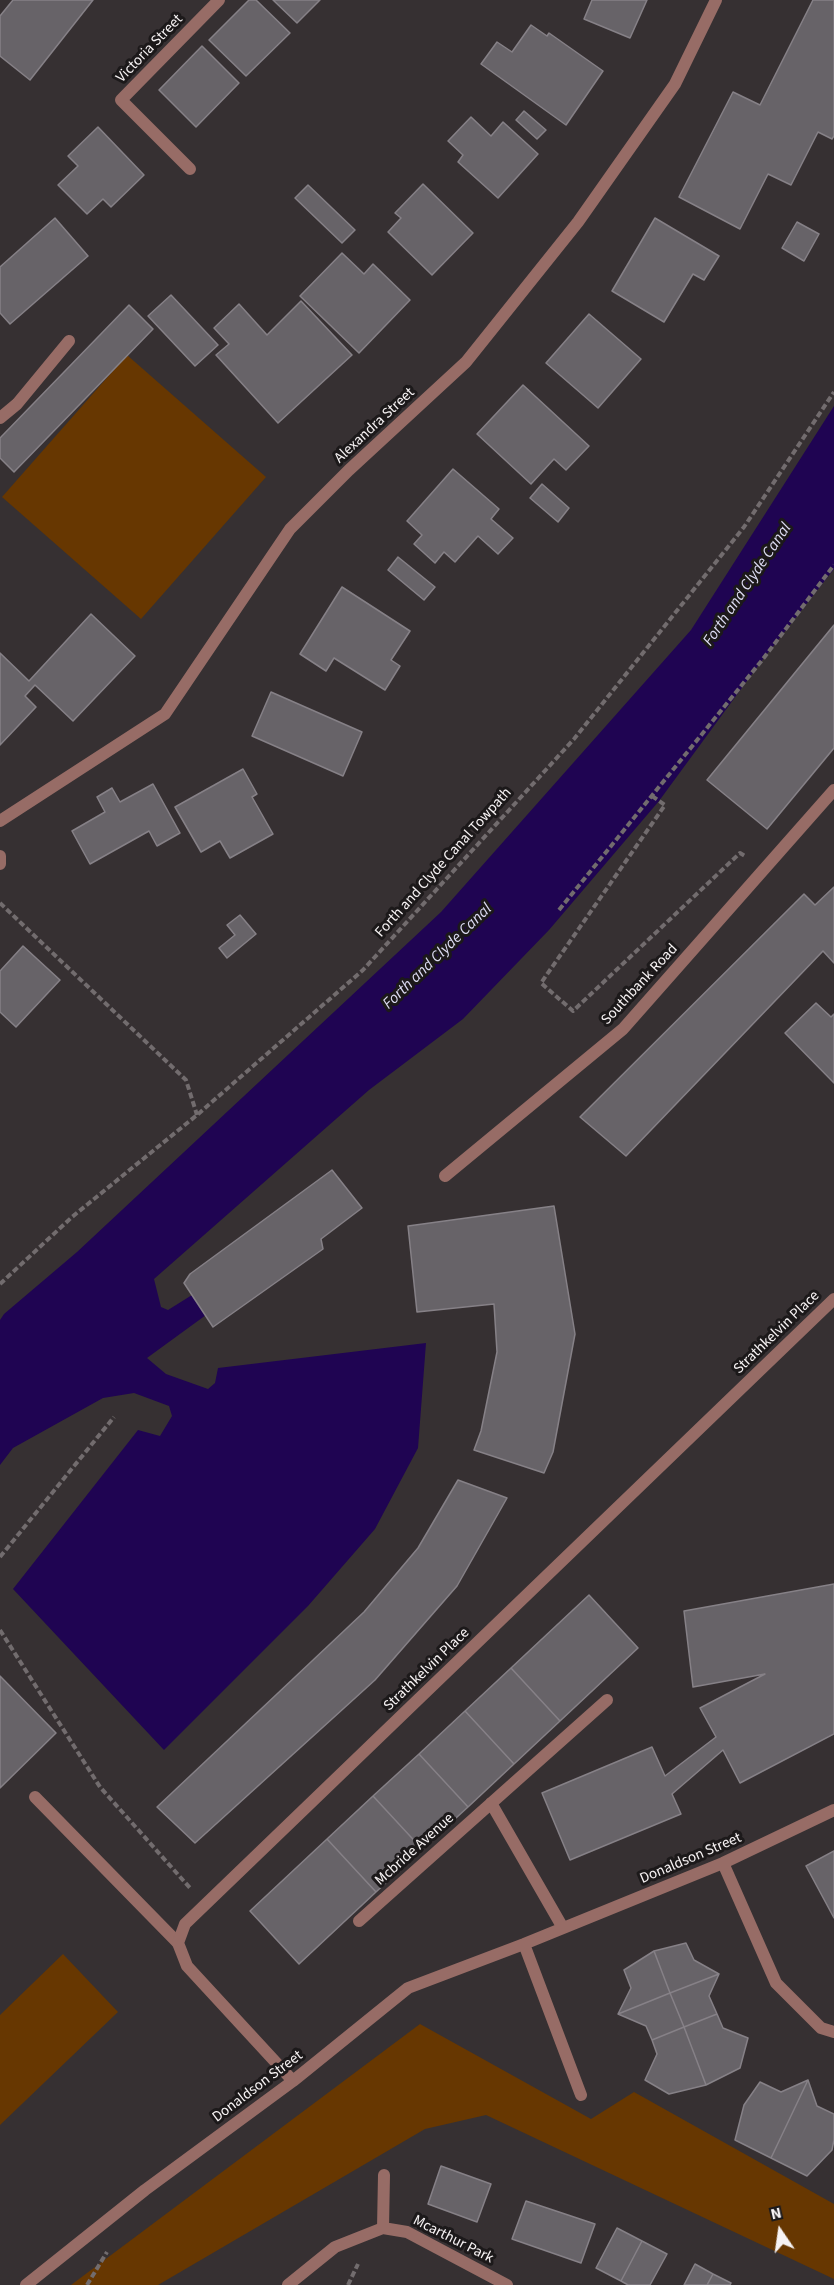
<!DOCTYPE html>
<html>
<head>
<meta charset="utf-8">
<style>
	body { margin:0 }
	#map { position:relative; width:834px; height:2285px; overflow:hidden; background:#363032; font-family:"Source Sans 3",sans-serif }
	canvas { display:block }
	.north { position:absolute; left:750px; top:2201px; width:60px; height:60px; -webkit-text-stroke:4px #1c191a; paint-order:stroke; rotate:347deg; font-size:16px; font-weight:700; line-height:24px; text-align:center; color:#f7f3f4 }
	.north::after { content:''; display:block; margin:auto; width:21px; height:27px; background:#f7f3f4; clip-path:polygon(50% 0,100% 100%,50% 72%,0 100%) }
</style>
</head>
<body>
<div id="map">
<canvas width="834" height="2285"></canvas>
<div class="north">N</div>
</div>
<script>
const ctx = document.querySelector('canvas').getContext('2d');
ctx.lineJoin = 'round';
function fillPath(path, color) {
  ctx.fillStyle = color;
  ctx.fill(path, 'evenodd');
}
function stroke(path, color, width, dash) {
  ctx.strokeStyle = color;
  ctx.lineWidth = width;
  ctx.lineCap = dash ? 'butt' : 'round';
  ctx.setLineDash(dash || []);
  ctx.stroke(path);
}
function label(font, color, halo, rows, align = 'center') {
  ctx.font = font + ' "Source Sans 3",sans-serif';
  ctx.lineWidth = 6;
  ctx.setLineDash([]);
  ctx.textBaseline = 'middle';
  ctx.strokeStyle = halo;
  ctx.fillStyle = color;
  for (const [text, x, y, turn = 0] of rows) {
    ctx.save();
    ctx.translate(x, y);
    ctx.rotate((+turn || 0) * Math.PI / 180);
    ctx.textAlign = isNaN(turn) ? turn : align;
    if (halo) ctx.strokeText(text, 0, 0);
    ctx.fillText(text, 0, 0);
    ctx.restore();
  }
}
const green = new Path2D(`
	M127 355 266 477 141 619 2 497Z
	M63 1954 118 2012 0 2125V2015Z
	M420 2024 591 2119 634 2092 834 2204V2279L486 2115 425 2129 158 2285H71Z`);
const water = new Path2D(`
	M834 406V569L763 659 659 801 549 930 463 1019 369 1090 154 1279 161 1307 168 1310 192 1295 206 1315 147 1358 166 1374 208 1389 215 1383 218 1368 426 1343 418 1448 375 1529 308 1606 164 1750 13 1589 138 1430 160 1436 172 1416 169 1406 134 1393 103 1398 13 1448 0 1465V1320L4 1314 77 1252 441 912 691 630Z`);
const building = new Path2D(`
	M13 0H93L30 80 0 56V16Z
	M249 0H256L290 33 246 76 209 40Z
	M273 0H320L297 23Z
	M592 0H647L630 38 584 19Z
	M813 0H834V136L832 139 818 132 791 185 768 174 740 229 679 197 733 92 760 105Z
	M531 25 547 36 549 33 603 71 566 125 481 64 497 42 512 52Z
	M202 46 239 83 196 127 159 90Z
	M524 111 546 130 537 139 516 120Z
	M471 117 491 136 503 122 538 154 498 198 458 162 463 155 448 141Z
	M98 127 144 175 111 207 103 199 87 214 58 185 78 166 68 156Z
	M423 184 473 233 432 275 388 232 401 218 395 213Z
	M308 185 355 230 342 243 295 198Z
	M55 218 88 256 10 324 0 313V267Z
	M655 218 719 256 704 280 693 274 664 322 612 291Z
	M797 222 819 234 804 261 782 248Z
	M342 253 364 274 373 264 410 300 359 353 300 296Z
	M171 295 218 345 195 366 148 316Z
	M301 301 352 355 278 423 216 355 229 344 214 328 239 304 267 335Z
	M129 305 153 329 14 472 0 458V438Z
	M589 314 641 359 598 408 546 363Z
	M523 385 589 446 566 470 554 459 531 484 477 434Z
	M453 469 499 509 491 519 513 538 498 554 478 536 455 562 444 552 435 563 414 544 422 535 407 521Z
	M542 484 569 508 558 522 530 498Z
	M398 557 435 587 424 600 388 570Z
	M342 587 410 631 391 660 400 666 385 690 334 658 326 671 300 654Z
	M91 614 135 656 73 721 35 685 25 696 36 707 0 745V653L29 681Z
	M834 625V748L767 829 707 780Z
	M271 692 362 732 343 776 252 736Z
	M243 769 257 794 252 797 273 834 230 858 220 841 201 852 175 807Z
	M153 784 180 833 157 846 149 831 90 864 72 831 105 812 97 797 112 788 120 802Z
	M834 887V963L823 951 626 1156 580 1117 804 894 815 905Z
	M240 915 256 934 227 958 219 948 235 935 227 925Z
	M23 946 60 980 16 1027 0 1012V971Z
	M816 1003 831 1017 834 1014V1083L785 1033Z
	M332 1170 362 1208 321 1239 323 1249 213 1327 184 1283 190 1274Z
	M554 1206 575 1334 553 1452 544 1473 474 1450 481 1431 497 1352 494 1304 417 1312 408 1226Z
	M458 1480 507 1498 457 1586 375 1680 195 1843 157 1807 364 1612 418 1548Z
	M834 1584V1734L740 1783 723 1750 672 1794 681 1814 570 1860 542 1793 652 1747 665 1776 716 1737 700 1708 765 1674 693 1687 684 1611Z
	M589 1595 638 1648 560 1721 511 1668Z
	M511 1668 560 1721 514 1764 465 1711Z
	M0 1676 56 1733 0 1788Z
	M465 1711 514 1764 468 1807 419 1754Z
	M419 1754 468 1807 422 1849 373 1796Z
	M373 1796 422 1849 376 1892 327 1839Z
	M327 1839 376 1892 299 1964 250 1911Z
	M834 1851V1918L806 1866Z
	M686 1943 694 1960 719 1974 670 1993 654 1951Z
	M654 1951 670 1993 618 2014 631 1988 624 1970Z
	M719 1974 709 1996 717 2014 684 2027 670 1993Z
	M670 1993 684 2027 652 2040 646 2026 618 2014Z
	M717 2014 723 2028 748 2038 740 2068 706 2085 684 2027Z
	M684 2027 706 2085 669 2094 645 2080 657 2054 652 2040Z
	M808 2080 817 2106 834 2114V2140L832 2150 807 2176 771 2158Z
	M808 2080 771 2158 735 2140 744 2105 760 2082 781 2092Z
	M441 2166 491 2184 477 2222 428 2204Z
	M526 2201 595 2224 581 2263 512 2239Z
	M617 2228 642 2241 621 2281 596 2268Z
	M642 2241 667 2254 650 2285H628L621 2281Z
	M695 2264 713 2274 707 2285H684Z
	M713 2274 731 2283 730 2285H707Z`);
const path = new Path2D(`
	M652 796 665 805 541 983 573 1011 740 853 745 856
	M0 903 186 1080 197 1115
	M559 910 763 659 834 565
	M0 1284 72 1217 197 1115 363 970 574 739 744 527 834 392
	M0 1557 114 1417
	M0 1630 100 1787 190 1888
	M87 2285 107 2252
	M348 2285 358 2264`);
const lane = new Path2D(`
	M0 418 17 404 69 341
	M35 1797 178 1943`);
const street = new Path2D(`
	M190 169 121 100 219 0
	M0 821 165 714 290 529 349 470 466 362 578 222 675 84 716 0
	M0 856V864
	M445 1176 623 1029 834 790
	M491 1803 563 1928
	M723 1863 776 1983 821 2028 834 2032
	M359 1921 607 1700
	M524 1944 581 2095
	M293 2081 187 1966 178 1943 185 1924 834 1299
	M383 2228 384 2175
	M26 2285 145 2190 293 2081 408 1988 524 1944 723 1863 834 1810
	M288 2285 335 2247 383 2228 407 2232 507 2285`);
const streetNames = [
	["Victoria Street",150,49,-46],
	["Alexandra Street",375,426,-43],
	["Forth and Clyde Canal Towpath",444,863,-48],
	["Southbank Road",640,985,-47],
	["Strathkelvin Place",777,1333,-44],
	["Strathkelvin Place",427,1670,-44],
	["Mcbride Avenue",415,1850,-42],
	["Donaldson Street",691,1859,-23],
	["Donaldson Street",258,2087,-37],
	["Mcarthur Park",453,2240,27]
];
const waterNames = [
	["Forth and Clyde Canal",748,585,-56],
	["Forth and Clyde Canal",438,957,-44]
];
fillPath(green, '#673701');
fillPath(water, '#1f0452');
fillPath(building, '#676368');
stroke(building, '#868187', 1.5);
stroke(path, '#726c6e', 4, [6, 3]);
stroke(lane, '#976c66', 12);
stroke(street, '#976c66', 12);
label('15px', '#f7f3f4', '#1c191a', streetNames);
label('italic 16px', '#dcdbf2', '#1c191a', waterNames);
</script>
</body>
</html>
